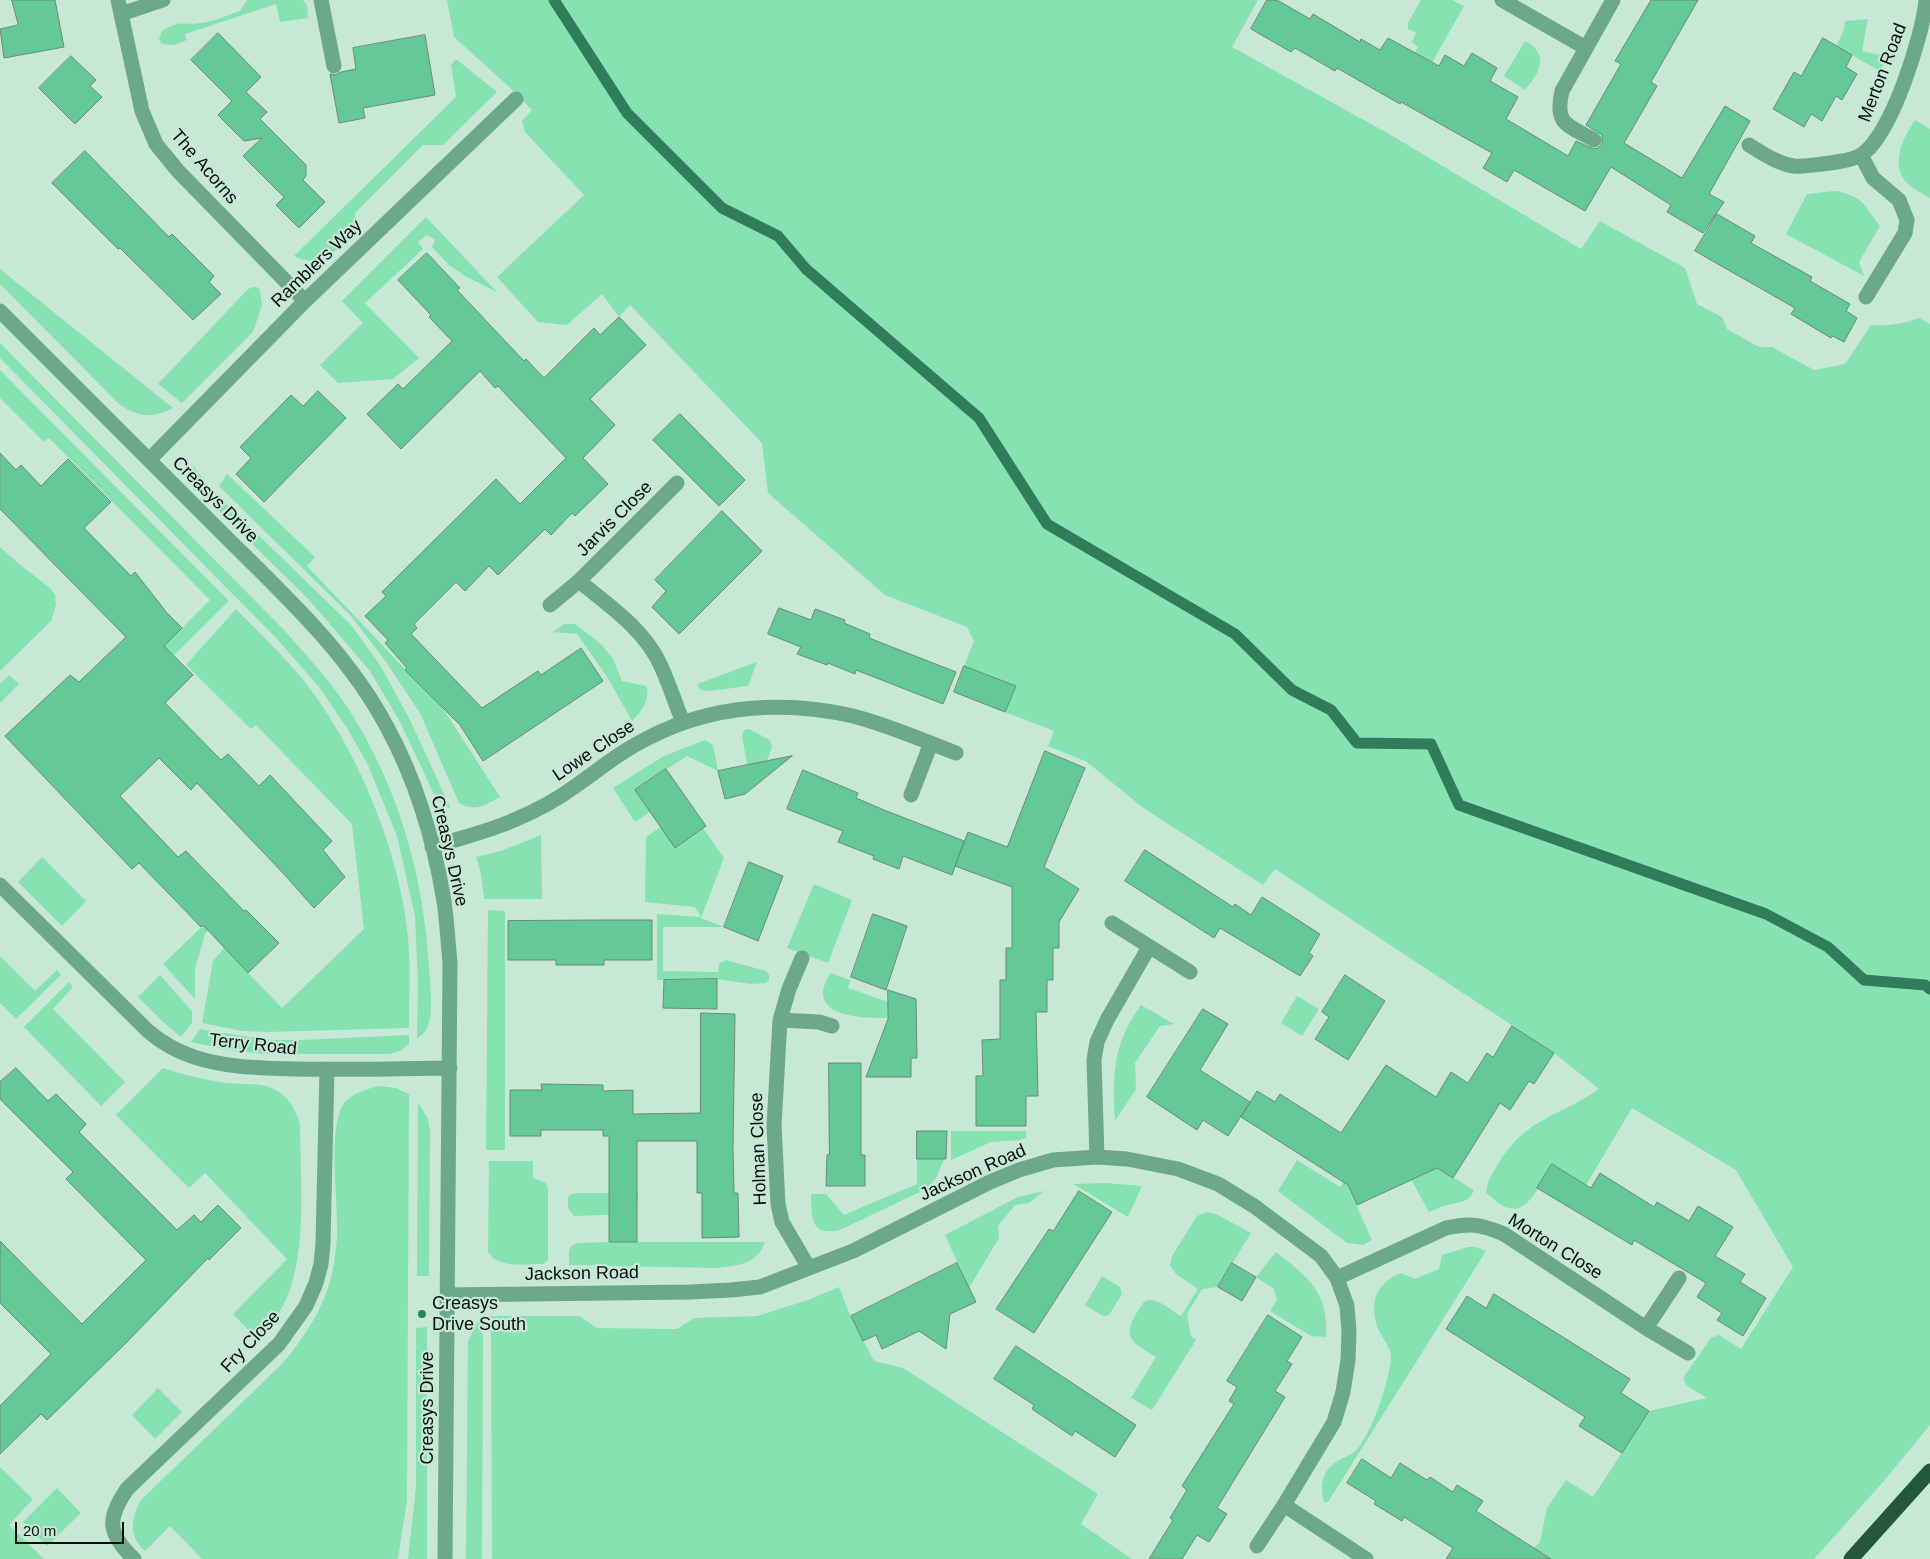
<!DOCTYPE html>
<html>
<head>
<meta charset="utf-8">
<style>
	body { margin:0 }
	#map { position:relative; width:1930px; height:1559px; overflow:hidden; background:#c7e8d5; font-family:Arial,sans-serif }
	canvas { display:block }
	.scale { position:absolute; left:15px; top:1522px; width:109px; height:22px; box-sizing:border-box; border:2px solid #05100a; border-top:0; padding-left:6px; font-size:15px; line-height:18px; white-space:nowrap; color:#05100a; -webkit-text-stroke:4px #c7e8d5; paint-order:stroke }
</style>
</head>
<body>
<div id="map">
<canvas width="1930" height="1559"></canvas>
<div class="scale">20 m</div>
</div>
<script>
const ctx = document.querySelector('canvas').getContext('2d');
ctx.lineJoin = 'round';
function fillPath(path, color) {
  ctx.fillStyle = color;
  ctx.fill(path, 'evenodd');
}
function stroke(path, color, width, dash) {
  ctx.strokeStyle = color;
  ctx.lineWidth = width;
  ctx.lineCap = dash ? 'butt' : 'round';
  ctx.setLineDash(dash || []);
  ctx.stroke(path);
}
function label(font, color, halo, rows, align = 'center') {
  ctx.font = font + ' Arial,sans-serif';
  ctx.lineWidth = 4.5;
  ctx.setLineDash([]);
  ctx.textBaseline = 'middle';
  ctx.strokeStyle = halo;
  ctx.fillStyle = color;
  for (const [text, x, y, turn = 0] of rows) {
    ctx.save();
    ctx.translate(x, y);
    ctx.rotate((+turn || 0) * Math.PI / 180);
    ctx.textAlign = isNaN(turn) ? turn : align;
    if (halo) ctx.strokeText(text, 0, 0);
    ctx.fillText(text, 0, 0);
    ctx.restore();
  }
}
const green = new Path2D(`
	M247 0H303L307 5 308 18 280 22 276 4 185 34 187 40 174 45 162 44 159 39 162 31C182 19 181 26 200 23 214 22 227 15 240 11Z
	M447 0H1258L1232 47 1391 135 1581 249 1600 221 1685 268 1697 304 1722 317 1727 329 1759 347H1772L1814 370 1845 364 1871 325C1888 326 1903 324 1919 318L1930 324V1425L1883 1482 1814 1559H1522L1540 1542 1547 1508 1566 1480 1593 1497 1649 1411 1707 1398 1687 1386 1683 1378 1711 1338 1719 1335 1741 1349 1793 1267 1736 1170 1632 1108 1586 1185 1552 1164C1541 1181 1529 1217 1505 1207 1498 1204 1492 1197 1486 1193 1487 1181 1492 1174 1498 1164 1526 1117 1559 1117 1599 1089L1554 1053 1275 869 1263 885 1142 807 1087 762 1048 746 1054 731 1005 712 1015 686 964 666 974 641 967 627 885 595 768 493 762 443 630 305 619 317 602 294 567 325 538 322 497 277 584 195 525 132 522 121 532 110 506 84 454 37Z
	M1421 0H1452L1464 6 1429 68 1412 58 1418 47 1412 42 1416 33 1408 29V23Z
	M1868 19 1862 51 1888 57 1880 71 1836 46 1844 30 1845 21Z
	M1525 41C1550 54 1540 73 1525 90L1504 76Z
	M456 59 497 92 443 145H423L355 213 356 232C338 249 321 270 294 256L456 97 451 65Z
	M1915 120 1930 129V198C1923 194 1915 190 1909 185 1889 167 1902 139 1915 120Z
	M1835 191C1862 195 1864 205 1880 226L1859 262 1864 276 1786 234 1807 194Z
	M426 217 497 292 465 276 449 265 432 247 435 240 427 235 418 242 423 249 365 303 419 358 393 379 338 383 320 365 363 323 342 301Z
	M0 269 173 408C151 419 138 417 119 404L0 284Z
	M253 287H257L260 291 262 305 253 332 182 403 158 384 248 289Z
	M0 343 284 630C308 657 334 685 353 716 400 793 424 878 429 968 430 983 434 1015 427 1028 425 1033 421 1035 417 1039L418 981 415 916 397 836 368 765 347 728 319 687 277 639 0 358Z
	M0 370 229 601 159 670 150 660 210 600 49 438 44 442 0 398Z
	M193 466 213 491 351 625 380 665 409 718 451 809 442 804 434 794 400 722 370 671 311 602 207 499 195 481Z
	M227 474 315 557 307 566 444 710 500 797C483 806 476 812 459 803L420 713 384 659 351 616 219 486Z
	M0 547 19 564 50 588 55 595 56 605 51 621 0 671Z
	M236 609C262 635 289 661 311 690 360 756 400 854 408 937 411 967 409 998 409 1028L267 1032 243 1031 202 1023 213 961 224 948 282 1008 364 929 352 824 256 725 251 729 186 665Z
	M564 624H575L601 644 613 659 622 681 646 686C651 700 641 712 632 721L608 678 577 634 553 632Z
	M757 662 748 686 710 691 701 690 697 684Z
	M9 675 19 684 0 703V684Z
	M749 729 770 740 772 747 759 783 751 786 742 736 744 730Z
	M705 740 713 745 718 771 687 756 635 790 650 812 635 822 613 788 664 756Z
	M661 827 675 847 703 828 724 858 701 918 724 927H663V971L718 972 719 963 726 960 766 971 769 975V980L765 983 751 984 717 979 657 980V914L701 917 695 907 645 902 646 837Z
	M541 835 542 899H484L481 874 476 857 501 851Z
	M42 857 86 901 62 926 18 882Z
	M814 884 852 900 828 963 787 948Z
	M488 910 505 911V1150H486Z
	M212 917 216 921 205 934 195 969V999L163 964Z
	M0 956 35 991 57 970 61 975 16 1019 0 1003Z
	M830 973 850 980 848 988 894 1004 889 1018C872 1018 825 1019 823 995 822 988 827 980 830 973Z
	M160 975 192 1011V1023L181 1037 163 1022 138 997Z
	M69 982 73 987 53 1009 125 1082 101 1106 24 1027Z
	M1297 996 1319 1009 1302 1036 1281 1023Z
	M1141 1005 1174 1024 1160 1026 1135 1063 1136 1089 1115 1121C1113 1072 1112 1046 1141 1005Z
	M200 1029 269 1040H302L409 1035V1044L400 1051 390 1054H265L229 1050 191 1042Z
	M163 1068C184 1075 205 1080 227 1083 243 1085 262 1082 276 1090 289 1097 296 1111 300 1124 300 1180 310 1268 277 1316 272 1324 264 1331 256 1338L233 1314 287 1259 205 1173 189 1188 116 1115Z
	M379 1086 396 1088 409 1094 407 1500 398 1559H202L170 1526 145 1551C128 1536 131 1518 141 1500L283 1363C306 1335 326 1305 333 1269 335 1259 336 1248 337 1238 339 1205 327 1132 343 1105 351 1093 367 1089 379 1086Z
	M418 1102 428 1119 430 1131 429 1276H417Z
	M951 1131H1026V1138L1019 1140 991 1142 951 1160Z
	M917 1159H944L936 1178 926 1189 840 1230C809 1237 812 1216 811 1194H826L844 1215 917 1184Z
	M1297 1160 1340 1187 1345 1180 1372 1240 1363 1245 1347 1243 1278 1191Z
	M489 1161H533V1178L546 1183 548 1189V1260L543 1264C526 1264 498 1269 488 1252Z
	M1434 1166 1474 1190C1469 1203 1459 1202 1448 1205 1441 1206 1435 1210 1429 1212L1411 1179Z
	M1106 1183 1142 1186 1128 1217 1073 1184Z
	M1044 1191 1029 1203 1015 1205 998 1226 999 1238 969 1288 945 1235 1018 1197Z
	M577 1193H638L637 1214 574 1216 568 1208V1198L571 1194Z
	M1207 1212 1218 1215 1251 1233 1218 1287 1202 1289 1187 1314 1191 1336 1196 1340 1152 1410 1131 1398 1156 1357C1135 1344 1121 1339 1136 1314 1140 1308 1142 1301 1149 1300 1159 1299 1172 1311 1181 1316L1198 1289 1176 1274 1170 1266 1172 1256 1197 1216Z
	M609 1242H765C756 1266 738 1265 716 1268L569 1265V1251L571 1246 578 1243Z
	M1468 1247H1476L1486 1251 1328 1502H1324C1319 1481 1324 1467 1343 1458 1350 1455 1355 1453 1359 1447 1372 1428 1380 1405 1386 1384 1388 1375 1391 1366 1391 1357 1391 1346 1380 1336 1377 1326 1369 1301 1377 1283 1401 1273L1415 1279 1439 1269 1442 1255Z
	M1276 1252C1308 1277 1329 1292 1326 1337L1311 1336 1270 1311 1277 1300 1274 1289 1256 1277Z
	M1102 1276 1120 1287 1122 1294 1109 1315 1103 1316 1085 1305Z
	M839 1287 850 1315 874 1361 903 1368 1098 1494 1081 1524 1132 1559H492L491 1316H579L597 1328 677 1329 694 1318 757 1316 808 1300Z
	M479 1319 483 1337 482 1559H466L468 1341Z
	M427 1327V1559H408L416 1487V1328Z
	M158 1388 182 1412 155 1439 132 1415Z
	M0 1467 33 1499 9 1525 44 1559H0Z
	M57 1488 81 1513 47 1546 23 1522Z`);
const stream = new Path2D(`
	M554 0 627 113 722 208 778 236 806 269 979 418 1047 524 1235 634 1292 690 1331 710 1357 743 1431 744 1459 805 1766 914 1828 947 1864 980 1925 985 1930 989`);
const building = new Path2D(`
	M12 0H55L64 47 4 58 0 29 18 25Z
	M1267 0H1277L1310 19 1313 14 1360 42 1361 39 1380 50 1388 38 1439 66 1445 55 1464 66 1472 53 1497 68 1490 81 1518 97 1506 119 1568 156 1576 141 1594 149 1598 148 1602 144V135L1586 125 1621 64 1615 61 1651 0H1698L1651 82 1657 86 1624 143 1682 178 1725 106 1750 121 1709 194 1724 202 1703 233 1667 212 1671 205 1611 167 1585 211 1514 170 1507 182 1483 168 1492 153 1401 102 1400 104 1337 68 1335 71 1295 48 1291 52 1251 29Z
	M218 33 261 77 246 92 267 112 260 119 306 165V176L303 180 325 202 299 228 276 205 284 197 243 156 262 138 244 141 218 115 232 101 191 60Z
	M425 35 435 95 363 108 365 118 339 123 330 74 335 75 341 72 356 69 353 48Z
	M1823 38 1852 55 1846 67 1857 74 1842 100 1836 96 1822 121 1811 114 1804 127 1773 109 1794 72 1801 76Z
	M71 56 96 80 90 86 102 97 75 124 39 88Z
	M85 151 169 237 172 234 214 276 209 282 221 294 193 320 120 248 118 249 52 183Z
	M1717 214 1755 236 1751 243 1812 277 1810 281 1850 304 1846 311 1857 318 1844 342 1833 336 1831 338 1791 314 1795 308 1695 251Z
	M427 253 460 288 457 290 524 361 526 359 544 378 594 328 600 335 619 317 646 345 590 399 615 425 583 458 608 484 575 516 572 513 551 535 545 529 498 575 489 566 465 591 456 582 414 624 417 628 411 634 482 708 538 671 541 675 581 648 603 681 483 761 460 725 405 670 407 668 385 643 388 640 365 616 386 596 382 592 496 479 520 504 566 458 498 386 495 388 480 371 401 449 367 414 398 384 403 389 452 341 429 317 431 315 398 280Z
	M318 391 346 418 264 502 236 474 251 458 240 447 291 395 303 406Z
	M680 414 745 480 719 506 653 440Z
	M0 453 16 470 21 465 41 486 68 459 111 502 84 528 131 576 135 572 167 613 182 628 164 646 193 675 165 703 221 760 228 754 259 786 270 775 332 841 323 850 345 877 314 908 283 873 197 783 191 790 159 758 120 796 178 857 186 851 244 911 246 910 279 943 248 973 203 925 201 927 139 863 132 869 5 736 70 675 79 682 126 637 0 509Z
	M722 511 762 551 679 634 652 607 666 591 655 580Z
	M779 608 811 620 815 609 845 620 844 623 870 634 869 638 956 672 943 704 856 670 855 674 828 663 827 665 797 654 801 647 768 634Z
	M964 666 1016 686 1005 712 954 692Z
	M1045 751 1085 768 1044 867 1079 889 1059 922V948H1053V980H1047V1012H1036L1038 1096H1026V1126H976V1076H983L982 1040 1000 1039V980H1006V948H1012V887L955 866 968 832 1007 847Z
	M792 756 745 794 725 799 718 771Z
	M666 769 706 826 675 848 635 790Z
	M803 770 858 793 856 798 884 810 964 841 952 875 903 856 899 869 873 859 874 856 838 842 843 831 787 809Z
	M1145 850 1233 907 1235 904 1251 915 1262 897 1320 934 1309 953 1313 956 1300 976 1220 928 1214 938 1125 881Z
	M749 862 783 876 758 941 724 927Z
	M873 914 907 926 886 990 851 977Z
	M604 920H652V960H604V965H556V960H508V921Z
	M1345 975 1385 1001 1348 1060 1315 1039 1329 1017 1322 1012Z
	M717 979V1009L663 1008 664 980Z
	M888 990 916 999 917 1058H911V1077H866L888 1019Z
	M1203 1009 1228 1024 1200 1070 1250 1102 1228 1136 1203 1120 1197 1130 1147 1097Z
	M701 1013 735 1014 733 1148 734 1193H738L739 1237 702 1238V1193H697V1141H637V1242H609V1136H603V1130H541V1136H510V1090H542L541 1084 603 1085V1091L633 1090V1114L700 1113Z
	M1512 1026 1554 1053 1534 1084 1529 1081 1510 1110 1500 1103 1453 1178 1437 1168 1357 1205 1348 1185 1241 1117 1257 1091 1275 1102 1280 1094 1341 1133 1386 1065 1436 1097 1451 1072 1468 1083 1487 1053 1493 1057Z
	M829 1063H861V1155H865V1186H826L827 1155H829Z
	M16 1068 48 1101 56 1094 86 1124 79 1132 177 1230 194 1215 201 1222 218 1205 241 1228 209 1260 208 1258 125 1344 47 1420 41 1414 0 1454V1406L51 1354 0 1303V1241L82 1324 146 1260 66 1179 73 1172 0 1099V1082Z
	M917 1131H947L946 1159H917Z
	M1552 1164 1591 1188 1600 1173 1654 1207 1657 1202 1689 1221 1698 1206 1733 1227 1715 1256 1745 1274 1740 1282 1766 1298 1743 1336 1717 1320 1722 1313 1697 1297 1706 1283 1634 1240 1632 1245 1537 1188Z
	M1079 1191 1112 1212 1034 1333 996 1309 1049 1229 1053 1231Z
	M957 1263 976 1302 950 1314 946 1349 919 1331 882 1349 876 1335 863 1341 851 1316Z
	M1232 1263 1256 1277 1242 1301 1218 1287Z
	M1494 1294 1630 1379 1621 1393 1649 1411 1622 1453 1579 1426 1585 1417 1446 1329 1467 1296 1486 1308Z
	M1268 1315 1302 1337 1287 1361 1292 1364 1275 1391 1285 1397 1217 1508 1227 1514 1209 1542 1197 1535 1182 1559H1149L1173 1520 1170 1518 1187 1490 1182 1486 1234 1404 1229 1401 1237 1387 1227 1381Z
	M1016 1346 1136 1425 1115 1457 1075 1431 1072 1436 1032 1409 1034 1405 994 1379Z
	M1362 1459 1391 1478 1400 1463 1427 1480 1430 1477 1453 1492 1457 1485 1483 1501 1476 1511 1551 1559H1446L1453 1548 1404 1517 1402 1521 1374 1504 1376 1501 1347 1483Z`);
const minor = new Path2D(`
	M118 0 142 111 156 144 178 171 305 301
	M321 0 334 66
	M1502 0 1586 48
	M121 14 163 0
	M1594 140C1568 125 1554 125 1562 91L1613 0
	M1749 145C1762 153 1778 164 1794 166 1806 167 1819 164 1831 163 1841 161 1853 160 1861 155 1891 137 1923 35 1926 0
	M1861 155 1873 178 1899 200 1907 220 1905 233 1866 297
	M0 311C73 384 147 458 220 531 280 591 347 651 387 727 416 780 434 841 444 901 447 922 448 942 450 963L445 1559
	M149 460 305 301 516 99
	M677 483 579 581C608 605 644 629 660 664 669 683 675 703 683 722
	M550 605 579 581
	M911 795 931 743
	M432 847C459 838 488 832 514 820 536 811 558 799 577 785 601 768 623 750 650 737 712 705 785 700 853 716 888 725 922 740 956 753
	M0 885 148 1031C162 1043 176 1051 194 1057 227 1068 262 1068 297 1069 348 1070 399 1069 450 1068
	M1112 923 1190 972
	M802 958 789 989 780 1020 774 1126 778 1204 782 1222 809 1268
	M780 1020 819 1022 832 1026
	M1097 1157 1094 1060 1097 1042 1107 1020 1149 947
	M1337 1278 1446 1228C1471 1223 1480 1224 1504 1234L1646 1328 1688 1353
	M447 1295 690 1292 731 1290 760 1287 853 1251 990 1182 1019 1170 1053 1160 1097 1157 1127 1159 1178 1169 1218 1184 1254 1206 1321 1256 1337 1278 1347 1306 1349 1331 1348 1360 1343 1392 1334 1422 1284 1505 1366 1559
	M1646 1328 1679 1278
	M1257 1546 1284 1505
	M134 1559C107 1533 107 1519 127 1489L279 1344 306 1306 316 1283 321 1264 323 1244 327 1069`);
const highway = new Path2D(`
	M1851 1559 1930 1471`);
const markers = [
	[422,1314,5,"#29855c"]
];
const streetNames = [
	["Merton Road",1883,73,-69],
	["The Acorns",204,167,49],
	["Ramblers Way",317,264,-44],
	["Creasys Drive",215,500,45],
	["Jarvis Close",615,519,-45],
	["Lowe Close",594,751,-34],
	["Creasys Drive",449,851,77],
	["Terry Road",253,1045,6],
	["Holman Close",759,1149,-92],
	["Jackson Road",973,1173,-24],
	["Morton Close",1555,1247,32],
	["Jackson Road",582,1274,-1],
	["Fry Close",251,1342,-47],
	["Creasys Drive",428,1408,-90]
];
const poiNames = [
	["Creasys",432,1304],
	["Drive South",432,1325]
];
fillPath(green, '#87e2b2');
stroke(stream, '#327d59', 11);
fillPath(building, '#65c997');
stroke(building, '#6b8a78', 1);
stroke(minor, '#6ca988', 15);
stroke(highway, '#23583e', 15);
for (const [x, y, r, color] of markers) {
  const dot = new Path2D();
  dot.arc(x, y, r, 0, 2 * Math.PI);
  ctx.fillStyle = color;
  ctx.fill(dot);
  stroke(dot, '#c7e8d5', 2);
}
label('18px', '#05100a', '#c7e8d5', streetNames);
label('18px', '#05100a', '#c7e8d5', poiNames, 'left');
</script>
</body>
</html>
